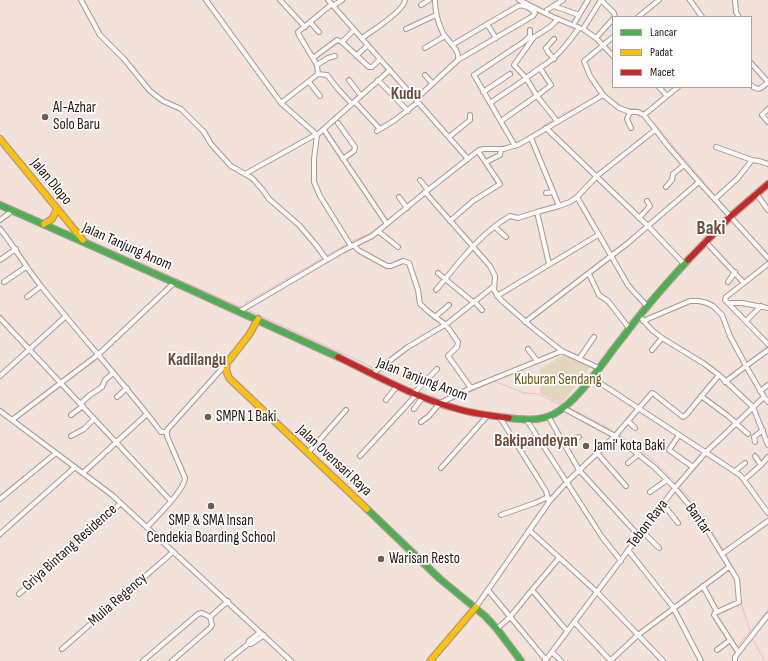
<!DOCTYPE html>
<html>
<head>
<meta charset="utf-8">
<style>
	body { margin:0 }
	#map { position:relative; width:768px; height:661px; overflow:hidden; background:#f2e2da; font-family:"Sofia Sans Condensed",sans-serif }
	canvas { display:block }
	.legend { position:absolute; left:612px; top:16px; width:140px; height:72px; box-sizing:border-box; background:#fff; border:1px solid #a7a29f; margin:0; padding:5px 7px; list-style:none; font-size:12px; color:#231610 }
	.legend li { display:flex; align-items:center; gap:8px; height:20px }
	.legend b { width:20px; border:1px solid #a7a29f }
</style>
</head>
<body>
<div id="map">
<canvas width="768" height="661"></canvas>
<ul class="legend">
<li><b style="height:5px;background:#4caf50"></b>Lancar</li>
<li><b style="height:5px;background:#ffc107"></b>Padat</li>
<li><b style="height:5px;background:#c62828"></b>Macet</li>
</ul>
</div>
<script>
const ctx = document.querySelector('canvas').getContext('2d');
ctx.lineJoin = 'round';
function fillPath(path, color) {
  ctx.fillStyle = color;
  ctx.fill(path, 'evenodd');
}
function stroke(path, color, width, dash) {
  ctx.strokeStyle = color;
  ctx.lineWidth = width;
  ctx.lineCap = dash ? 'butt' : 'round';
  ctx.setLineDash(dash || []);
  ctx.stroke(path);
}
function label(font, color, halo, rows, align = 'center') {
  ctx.font = font + ' "Sofia Sans Condensed",sans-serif';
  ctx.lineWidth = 3.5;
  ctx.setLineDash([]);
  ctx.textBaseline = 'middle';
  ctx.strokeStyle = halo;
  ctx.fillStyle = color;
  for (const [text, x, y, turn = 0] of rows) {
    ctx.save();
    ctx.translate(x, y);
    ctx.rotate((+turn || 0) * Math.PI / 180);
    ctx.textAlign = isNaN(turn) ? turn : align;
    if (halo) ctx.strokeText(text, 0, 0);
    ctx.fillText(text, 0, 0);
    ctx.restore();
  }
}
const green = new Path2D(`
	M565 354 591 367 561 404 540 393V369Z`);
const stream = new Path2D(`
	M604 93 612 100
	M625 108 637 109 644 113
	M647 115 715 195
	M557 117 587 102 599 93
	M514 143 523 140 554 119
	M499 147 511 144
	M23 161 80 233
	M428 187 441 177
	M417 196 425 189
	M406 204 413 199
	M386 221 404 207
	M84 236 89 240 243 308
	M350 242 369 234 383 223
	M326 256 347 244
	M245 303 323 258
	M246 309 364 363 375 370
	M378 371 385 375
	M433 396 437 398
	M448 402 494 381 524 393 538 394 561 405
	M568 407 610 429
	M619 435 651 458 675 482
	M681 488 696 506 724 551
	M726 554 736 574
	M740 593 742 606 750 631
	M752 638 765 661
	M738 646 768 610`);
const street = new Path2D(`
	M81 0 100 35 124 59 150 91 163 101 181 109 204 132 211 144 231 166 252 178 262 189 269 199 299 225 316 245 327 260
	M206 0 281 103
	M280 0 305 27
	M328 0 468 159
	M435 0C435 12 438 23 443 33 448 42 460 49 458 60
	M519 0 553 17 580 28
	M601 0 583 29 596 38 613 56
	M601 0 614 13 615 17
	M690 0 702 17
	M735 0 736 12 739 17
	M332 4 298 32 299 35 317 65 318 74 281 103 317 135 314 159V182L320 196 351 246
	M421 5 429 0
	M333 6 342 0
	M554 6 579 15
	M547 10 563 0
	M638 17 659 0
	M310 22 319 32
	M575 22 588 0
	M487 24 496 38
	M406 29 436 15
	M354 30 342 42 369 67H372L380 59
	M362 38C371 32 405 10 405 0
	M596 38 613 19
	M425 48 445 36
	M356 56 368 45
	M313 58 337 40 342 42
	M554 59 548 52 546 48 554 39
	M751 63 768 82
	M317 65 328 58 335 56
	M318 74 327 75 338 89 352 104
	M425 75 432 83
	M526 78 540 68
	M349 80 361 96
	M378 80 408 111
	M309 82 320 96
	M751 85C758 92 762 88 768 82
	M659 87 667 96
	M483 92 510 74
	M603 95 590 76 584 61 613 37
	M537 96 551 85 540 68C558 57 567 44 579 28
	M416 99 458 60 533 16 535 13C532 9 524 4 518 6L452 45
	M355 102 380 129
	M490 103 524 80
	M768 109 762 115 768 122
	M630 112 627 119 631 128
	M644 115 678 87
	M501 121 535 97
	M557 121 537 96 526 78 514 65 534 37 550 27 558 19
	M338 123 355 147 354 151 343 159
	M546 128 648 226 684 264
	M324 130 387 224
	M377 131 395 120 418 102
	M317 135 390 70
	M449 137 470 120V115
	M531 138 559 206
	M515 146 474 75 525 41 530 36V30
	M716 147 752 160
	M486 162 500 155 501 150
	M245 174 315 135
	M420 180 428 190
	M666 187 672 180 673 174 684 165
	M425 192 490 266 495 276 494 290 501 300 534 329 562 351 599 368
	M546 193 553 192
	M756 193 768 210
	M399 197 407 208
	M577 197 628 285 633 291 647 306
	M715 199 738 178 752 160 759 161 768 164
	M639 218 650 206 647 201
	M0 220 12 211
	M450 221 473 201 500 184 478 151
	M495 227 506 237
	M0 229C15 247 26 268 41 286 80 335 123 382 161 432H165L167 431
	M378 231 398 247
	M705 241 744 283 726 297 725 300 768 344
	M354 245 358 250 387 266H391L403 261 409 263 418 290 420 304 429 312 446 325 458 342 457 347 448 356 471 388
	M0 260 16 249
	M549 264 537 212 559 206 570 202 577 197 597 176 655 130
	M438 273 473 302
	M589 274 599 295 608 301 629 328
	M4 282 26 267
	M728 282 735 272
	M744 283 768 264
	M436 290C459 263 479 234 510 216L518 218 537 212
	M497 296 598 235
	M27 297 41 286
	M474 301 482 310
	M728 303H742L768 308
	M240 311 342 251 372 236 428 190 479 150 484 149H504L520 144 603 95 619 108 630 112H638L644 115 668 146 699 182 768 258
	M639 316 653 331 662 338 703 363 719 375 753 407 768 445
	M435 317 449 305
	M0 318 171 501
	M643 321 690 301H699L707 303 713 306 722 315 730 336 746 366 725 382
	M746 321 761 306
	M525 322 628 243 699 182
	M528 349 537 361
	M652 350 662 338
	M768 350 746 366 764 397 768 402
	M579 359 594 337
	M372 374 408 347 448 323 494 286
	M0 376 66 316
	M591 377 740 475 744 480 768 513
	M760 391 768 385
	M414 393 437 369
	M701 396 728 416 748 434
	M117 397 127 388
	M386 400 397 386
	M80 404 90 395 102 387 105 380 113 373
	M563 408 615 436 654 467 675 488 699 517 737 579 739 602 715 613 714 615 738 652
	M414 409 423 397
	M0 411 112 495 291 661
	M71 415 83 406
	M499 416 546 491 549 502
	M548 416 579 470 639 536
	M526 419 602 537 621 561
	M12 420 99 354 175 282
	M628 421 635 428
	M421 422 429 416 440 403 471 388 562 351
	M679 435 669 450 693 467
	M71 436 84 429 94 419
	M755 442 754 437 763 430
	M563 443 579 437
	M308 453 346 410
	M597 453 626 486
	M360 456 417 394
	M755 456 761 465
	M628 463 639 454
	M441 468 488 415
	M735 471 745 463
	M83 473 147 414
	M744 480 762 464 768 457
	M650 492 667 480
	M0 499 56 453
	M664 505 678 523
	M501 515 535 503 548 497
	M147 527C156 518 185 489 185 478L167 436V430L226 364
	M529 530 597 592 663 661
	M643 532 659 548
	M0 534 75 467
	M628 550 673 607 701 661
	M722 554 768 521
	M703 586 717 612
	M488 590 546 660
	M532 590 559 558
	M19 594 121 503
	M476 607 549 502 566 483 615 436 652 393 654 394 683 417 686 415 719 375
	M574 622 611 661
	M497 629 510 617 532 590 567 631
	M260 632 249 641 248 644H251L264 635
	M62 649 173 552
	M717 650 730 640
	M552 652 561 661
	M143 661 198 614 202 613 210 617
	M172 661 210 628 212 625 210 617 228 601
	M227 661 248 644
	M545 661 675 488 706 452 764 397
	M610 661 638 635 729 567
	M735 661V657L768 615`);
const fast = new Path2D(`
	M0 205 189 289 338 357
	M509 418C525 420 540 421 554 414 580 400 604 360 623 337 643 310 665 285 688 260
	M367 509 440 579 485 616 497 629 521 661`);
const slow = new Path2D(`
	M0 139 83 240
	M44 224 52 219 57 209
	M258 319 249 335 227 363 226 370 229 378 367 509
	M430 661 476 607`);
const jam = new Path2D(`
	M688 260 732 215 768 184
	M338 357C377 376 416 398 458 409 475 414 492 416 509 418`);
const markers = [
	[45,117,4,"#6b5d57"],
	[208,417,4,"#6b5d57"],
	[586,446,4,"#6b5d57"],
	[211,506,4,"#6b5d57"],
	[381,559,4,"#6b5d57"]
];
const poiNames = [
	["Al-Azhar",53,108],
	["Solo Baru",53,125],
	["SMPN 1 Baki",216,417],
	["Jami' kota Baki",594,446],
	["SMP & SMA Insan",211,521,"center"],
	["Cendekia Boarding School",211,538,"center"],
	["Warisan Resto",389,559]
];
const streetNames = [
	["Jalan Dlopo",51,182,50],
	["Jalan Tanjung Anom",127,247,24],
	["Jalan Tanjung Anom",422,380,21],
	["Jalan Ovensari Raya",334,461,43],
	["Bantar",698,519,55],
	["Tebon Raya",648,524,-53],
	["Griya Bintang Residence",70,548,-42],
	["Mulia Regency",118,600,-41]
];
const parkNames = [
	["Kuburan Sendang",558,380]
];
const quarterNames = [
	["Kudu",406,95],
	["Kadilangu",197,361],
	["Bakipandeyan",536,442]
];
const districtNames = [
	["Baki",711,229]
];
fillPath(green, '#e4d6bc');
stroke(stream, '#ecbec4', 1);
stroke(street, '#a69992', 6);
stroke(fast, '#a69992', 8);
stroke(slow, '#a69992', 8);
stroke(jam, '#a69992', 8);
stroke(street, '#fdfbf9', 4);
stroke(fast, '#4caf50', 5.5);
stroke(slow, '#ffc107', 5.5);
stroke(jam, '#c62828', 5.5);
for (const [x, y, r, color] of markers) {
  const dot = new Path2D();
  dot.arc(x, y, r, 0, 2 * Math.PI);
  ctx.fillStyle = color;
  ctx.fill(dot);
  stroke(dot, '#fff', 1.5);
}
label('15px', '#231610', '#fff', poiNames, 'left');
label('15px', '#231610', '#fff', streetNames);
label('15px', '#685519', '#fff', parkNames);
label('bold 17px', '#6c4d3d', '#fff', quarterNames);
label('bold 19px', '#6c4d3d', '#fff', districtNames);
</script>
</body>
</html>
